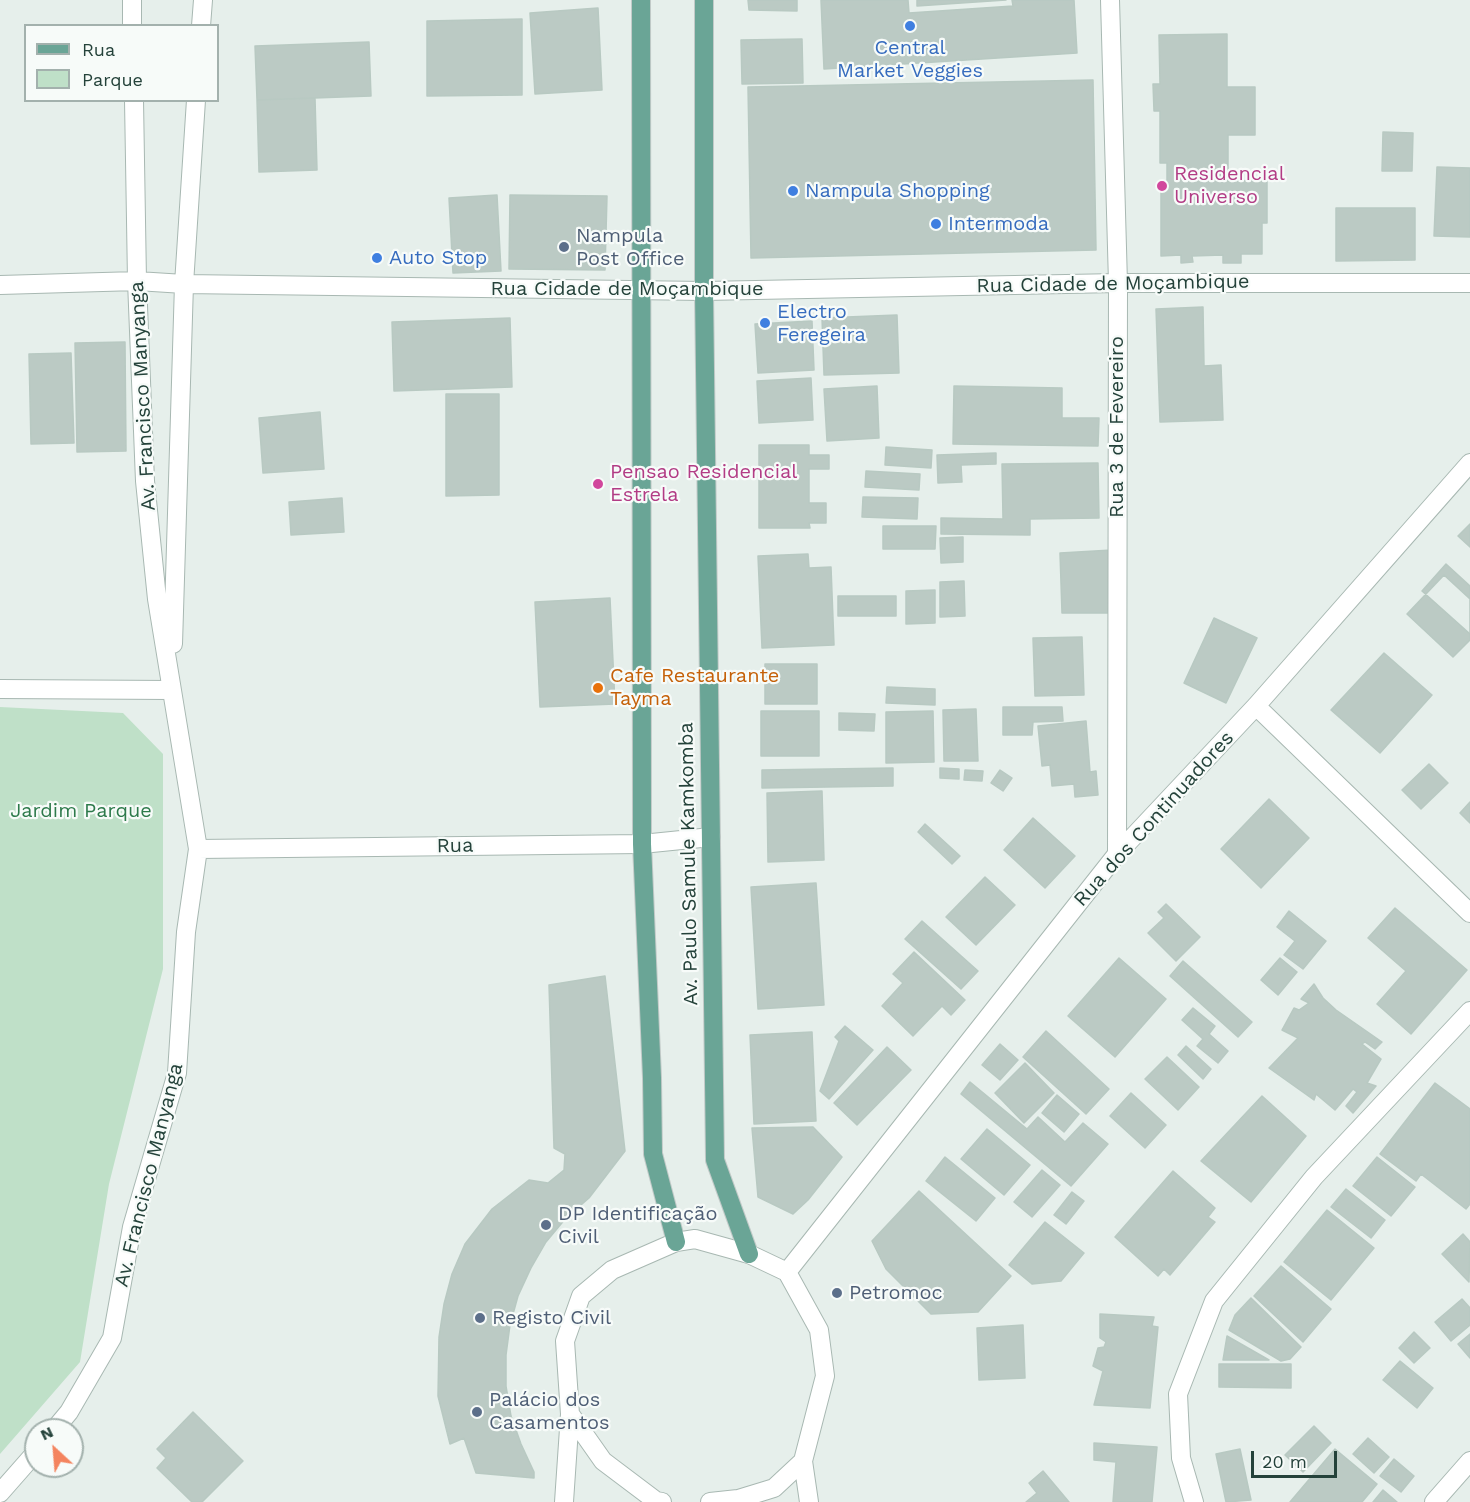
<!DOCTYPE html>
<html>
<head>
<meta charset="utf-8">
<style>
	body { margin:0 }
	#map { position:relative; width:1470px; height:1502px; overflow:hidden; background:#e6efeb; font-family:"Work Sans",sans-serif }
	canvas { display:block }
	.legend { position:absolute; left:24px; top:24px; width:195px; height:78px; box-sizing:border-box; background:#f7fbf9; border:2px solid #a3b1ad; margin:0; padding:8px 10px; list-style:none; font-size:18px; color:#24423a }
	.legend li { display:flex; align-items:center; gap:12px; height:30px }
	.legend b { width:30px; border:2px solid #a3b1ad }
	.north { position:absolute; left:24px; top:1418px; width:60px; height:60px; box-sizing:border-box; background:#f7fbf9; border:2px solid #a3b1ad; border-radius:50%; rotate:334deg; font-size:16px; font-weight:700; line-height:24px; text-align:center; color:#24423a }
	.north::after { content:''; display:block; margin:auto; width:21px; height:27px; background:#f4845f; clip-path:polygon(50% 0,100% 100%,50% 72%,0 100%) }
	.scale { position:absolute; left:1251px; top:1451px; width:86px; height:27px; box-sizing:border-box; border:3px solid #24423a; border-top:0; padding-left:8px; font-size:18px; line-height:21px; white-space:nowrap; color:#24423a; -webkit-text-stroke:4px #f7fbf9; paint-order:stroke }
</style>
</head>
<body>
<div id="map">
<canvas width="1470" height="1502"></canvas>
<ul class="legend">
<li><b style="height:8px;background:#6aa596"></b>Rua</li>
<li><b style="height:16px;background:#bfe0c8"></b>Parque</li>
</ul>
<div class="north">N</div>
<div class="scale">20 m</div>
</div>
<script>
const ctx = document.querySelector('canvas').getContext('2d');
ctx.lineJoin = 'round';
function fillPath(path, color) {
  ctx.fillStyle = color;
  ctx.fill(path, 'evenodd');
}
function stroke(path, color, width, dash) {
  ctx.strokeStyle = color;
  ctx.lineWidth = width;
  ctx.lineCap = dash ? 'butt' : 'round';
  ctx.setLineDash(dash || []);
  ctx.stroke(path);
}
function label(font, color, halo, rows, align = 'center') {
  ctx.font = font + ' "Work Sans",sans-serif';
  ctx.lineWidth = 4.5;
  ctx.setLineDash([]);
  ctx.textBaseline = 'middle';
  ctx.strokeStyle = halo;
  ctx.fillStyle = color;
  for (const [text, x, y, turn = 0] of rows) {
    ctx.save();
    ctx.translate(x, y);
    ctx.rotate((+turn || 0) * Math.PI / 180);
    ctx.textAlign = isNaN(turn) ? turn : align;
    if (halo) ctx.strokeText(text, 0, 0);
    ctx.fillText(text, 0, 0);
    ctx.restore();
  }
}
const green = new Path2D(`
	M0 707 123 713 163 754V969L109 1184 80 1362 0 1454Z`);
const building = new Path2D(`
	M748 0H797V11L749 10Z
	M821 0H908L909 13 1013 6 1012 0H1074L1077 53 824 69Z
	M917 0H1006L917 6Z
	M598 8 602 90 535 94 530 13Z
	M522 19V95L427 96V21Z
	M1227 34V87H1255V135H1228V181L1267 180V223H1262V254H1241V263H1223V255L1192 256 1193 262 1181 263V255L1161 256V183H1167V163H1160V111H1154L1153 84H1160L1159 35Z
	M802 39 803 83 742 84 741 40Z
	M369 42 371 96 257 100 255 46Z
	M1093 80 1096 250 751 258 748 87Z
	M315 98 317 170 259 172 257 100Z
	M1383 132 1413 133 1412 171H1382Z
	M1437 167 1470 168V237L1434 236Z
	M497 195 501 271 453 273 449 198Z
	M510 195 607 196 605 270 509 269Z
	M1336 208H1415V260L1336 261Z
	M1203 307 1204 366 1221 365 1223 420 1160 422 1156 309Z
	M897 315 899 373 824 375 822 318Z
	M510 318 512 387 394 391 392 322Z
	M812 321 814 370 758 373 755 324Z
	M125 342 126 451 77 452 75 343Z
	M71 353 74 443 31 444 29 354Z
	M811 378 813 420 759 423 757 381Z
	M877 386 879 438 827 441 824 389Z
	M954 386 1062 388V418H1099L1098 446 953 444Z
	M446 394H499V495L446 496Z
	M320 412 324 469 263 473 259 418Z
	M759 445H809V455H829V469H809V503H826V523H809L810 528H759Z
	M886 447 932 450 931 468 885 465Z
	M996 453V464L961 465 962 482 938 483 937 455Z
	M1098 463 1099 518 1030 519V535L941 534V518L1003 519 1002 464Z
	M866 471 920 474 919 490 865 487Z
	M863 497 918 498 917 519 862 517Z
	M342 498 344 532 291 535 289 502Z
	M1470 524V547L1458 536Z
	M883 526H936L935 549H883Z
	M963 537V562L941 563 940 538Z
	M1112 550 1115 613H1062L1060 553Z
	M808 554 809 568 831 567 834 645 762 648 758 556Z
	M1446 564 1470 586V634L1422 591Z
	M1444 575 1470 599V640L1453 657 1407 614Z
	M964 581 965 616 940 617V582Z
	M935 590V623L906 624V591Z
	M838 596H896V616H838Z
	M610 598 615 704 540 707 535 602Z
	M1214 618 1257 638 1226 703 1184 683Z
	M1082 637 1084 695 1035 696 1033 638Z
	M1384 653 1432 695 1380 753 1331 710Z
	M765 664H817V704H765Z
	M887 687 935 689V705L886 703Z
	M1003 707H1062L1063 721 1033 722 1032 735H1003Z
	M976 709 978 761H944L943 710Z
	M761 711H819V756H761Z
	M933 711 934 762 886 763V712Z
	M839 713 875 714 874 731 839 730Z
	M1086 721 1090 772 1096 771 1098 795 1075 797 1074 784 1052 786 1050 765 1042 766 1038 726Z
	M1429 764 1448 783 1421 809 1402 790Z
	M893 768V786L762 788V770Z
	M940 768 959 769V779L940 778Z
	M965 770 983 771 982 781 964 780Z
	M1000 770 1012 778 1003 791 991 783Z
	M822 791 824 860 768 862 767 793Z
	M1269 799 1309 838 1261 888 1221 849Z
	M1470 802V823L1460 813Z
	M1033 818 1075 856 1045 888 1004 850Z
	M925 824 960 856 952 864 918 832Z
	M985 877 1015 905 976 945 946 917Z
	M816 883 824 1005 758 1009 751 887Z
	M1166 904 1200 937 1176 961 1148 933 1164 918 1158 912Z
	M1395 908 1467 970 1411 1034 1377 1004 1406 971 1368 938Z
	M1289 911 1326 941 1303 969 1284 955 1295 941 1277 927Z
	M922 921 978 971 961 989 905 939Z
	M914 952 965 1000 951 1015 942 1006 913 1036 882 1006 903 983 893 974Z
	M1119 958 1166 999 1115 1057 1068 1016Z
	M1280 958 1297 972 1278 995 1261 980Z
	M1183 961 1252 1022 1238 1037 1170 976Z
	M605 976 625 1151 589 1198 566 1218 546 1242 531 1268 518 1296 510 1325 506 1355V1386L511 1416 521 1444 534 1472V1478L476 1473 464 1438 450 1444 438 1396 439 1337 444 1304 452 1274 465 1244 492 1209 529 1180 548 1183 564 1170 565 1154 554 1148 549 985Z
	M1314 984 1323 998 1336 1010 1382 1042 1375 1049 1365 1042 1362 1044 1381 1059 1367 1083 1376 1086 1353 1113 1346 1106 1357 1092 1353 1089 1335 1110 1316 1094 1314 1100 1269 1068 1298 1038 1282 1030 1294 1008 1299 1010 1309 1003 1301 999Z
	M1193 1008 1215 1026 1209 1034 1228 1051 1218 1063 1197 1046 1203 1039 1182 1020Z
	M845 1026 873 1050 829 1099 820 1091 839 1041 835 1037Z
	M1046 1031 1109 1089 1086 1114 1023 1057Z
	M812 1032 816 1121 754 1124 750 1035Z
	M1000 1044 1018 1060 1000 1080 982 1065Z
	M1186 1046 1211 1069 1203 1079 1178 1055Z
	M887 1047 911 1070 857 1125 834 1103Z
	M1167 1057 1199 1087 1178 1110 1145 1079Z
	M1025 1063 1054 1093 1024 1123 995 1093Z
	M970 1082 1027 1129 1038 1117 1065 1142 1083 1123 1108 1144 1071 1186 961 1094Z
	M1435 1083 1470 1109V1204L1466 1209 1421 1174 1416 1181 1380 1154Z
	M1131 1093 1166 1125 1145 1148 1110 1116Z
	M1057 1095 1079 1114 1064 1132 1042 1113Z
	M1262 1096 1306 1136 1251 1202 1201 1161Z
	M813 1127 842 1157 808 1200 793 1214 758 1197 752 1128Z
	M987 1129 1030 1165 1004 1195 961 1159Z
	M945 1157 995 1198 976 1221 926 1181Z
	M1377 1157 1415 1187 1391 1216 1353 1186Z
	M1042 1170 1060 1185 1032 1217 1014 1202Z
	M1173 1171 1215 1208 1208 1217 1215 1222 1170 1275 1164 1269 1158 1276 1115 1237Z
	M1346 1189 1385 1220 1371 1238 1331 1207Z
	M919 1191 1011 1276 978 1312 931 1314 886 1269 872 1241Z
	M1072 1192 1084 1201 1066 1224 1054 1215Z
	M1327 1210 1374 1248 1331 1300 1284 1262Z
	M1045 1222 1084 1253 1061 1281 1032 1284 1009 1265Z
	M1463 1234 1470 1242 1469 1282 1442 1254Z
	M1281 1266 1331 1309 1303 1342 1254 1296Z
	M1251 1298 1301 1347 1290 1359 1281 1361 1229 1330 1235 1315Z
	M1462 1299 1470 1308V1325L1451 1341 1435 1322Z
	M1100 1314 1154 1317 1152 1326 1158 1327 1150 1408 1094 1405 1103 1371 1093 1366 1098 1348 1104 1347 1106 1342 1100 1338Z
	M1023 1325 1025 1378 979 1380 977 1328Z
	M1414 1332 1430 1348 1414 1363 1399 1348Z
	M1470 1334V1358L1458 1344Z
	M1227 1336 1269 1360H1223Z
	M1400 1361 1433 1388 1417 1408 1383 1380Z
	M1219 1364H1291V1388L1219 1387Z
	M193 1412 243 1461 202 1502H192L157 1468 166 1458 157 1449Z
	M1314 1426 1331 1443 1303 1472 1285 1455Z
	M1368 1438 1389 1457 1374 1473 1353 1454Z
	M1094 1443 1157 1447 1152 1502H1113L1116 1462 1094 1460Z
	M1240 1449 1251 1500 1226 1502 1216 1454Z
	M1335 1449 1377 1484 1362 1502H1290Z
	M1394 1459 1414 1476 1401 1492 1380 1476Z
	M1043 1471 1069 1502H1026L1037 1493 1029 1483Z
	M1383 1490 1397 1502H1373Z`);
const minor = new Path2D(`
	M132 0V26
	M1110 0 1118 283 1117 854
	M201 26 203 0
	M0 285 137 281 184 284 704 291 1118 283H1470
	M173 644 184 284 196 100
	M0 689 171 690
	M1256 706 1470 913
	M198 849 642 844 711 837
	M787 1272 1117 854 1256 706 1470 463
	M54 1430 69 1412 112 1338 132 1227 177 1073 186 932 198 849 157 599 145 481 137 281 134 100
	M803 1461 809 1502
	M0 1493 36 1452
	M564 1502 570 1414
	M662 1502 656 1501 603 1461 570 1414 565 1341 581 1296 612 1270 676 1242 695 1239 749 1254 787 1272 819 1330 825 1376 803 1461 774 1488 738 1499 710 1502
	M1194 1502 1181 1458 1178 1394 1214 1301 1314 1177 1470 1011
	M1434 1502 1470 1461`);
const major = new Path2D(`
	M641 0 642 844 652 1078 653 1154 676 1242
	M704 0V291L715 1160 749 1254`);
const markers = [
	[910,26,6,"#3f7fe0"],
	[1162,186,6,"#d1479c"],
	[793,191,6,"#3f7fe0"],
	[936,224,6,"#3f7fe0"],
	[564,247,6,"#5c6f8a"],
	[377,258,6,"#3f7fe0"],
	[765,323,6,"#3f7fe0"],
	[598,484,6,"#d1479c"],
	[598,688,6,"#e8710a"],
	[546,1225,6,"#5c6f8a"],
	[837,1293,6,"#5c6f8a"],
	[480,1318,6,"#5c6f8a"],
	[477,1412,6,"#5c6f8a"]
];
const shopNames = [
	["Central",910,48,"center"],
	["Market Veggies",910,71,"center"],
	["Nampula Shopping",805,191],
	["Intermoda",948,224],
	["Auto Stop",389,258],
	["Electro",777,312],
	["Feregeira",777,335]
];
const hotelNames = [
	["Residencial",1174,174],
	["Universo",1174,197],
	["Pensao Residencial",610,472],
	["Estrela",610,495]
];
const serviceNames = [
	["Nampula",576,236],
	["Post Office",576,259],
	["DP Identificação",558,1214],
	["Civil",558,1237],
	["Petromoc",849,1293],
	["Registo Civil",492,1318],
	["Palácio dos",489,1400],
	["Casamentos",489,1423]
];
const streetNames = [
	["Rua Cidade de Moçambique",1113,284,-1],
	["Rua Cidade de Moçambique",627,289],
	["Av. Francisco Manyanga",143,396,-93],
	["Rua 3 de Fevereiro",1117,427,-90],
	["Rua dos Continuadores",1154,819,-48],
	["Rua",455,846,-1],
	["Av. Paulo Samule Kamkomba",689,864,-91],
	["Av. Francisco Manyanga",149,1175,-76]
];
const foodNames = [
	["Cafe Restaurante",610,676],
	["Tayma",610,699]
];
const parkNames = [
	["Jardim Parque",81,811]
];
fillPath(green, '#bfe0c8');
fillPath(building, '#bbcac4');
stroke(building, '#b8c9c2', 1.5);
stroke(minor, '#a8b8b2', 20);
stroke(major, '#c2cac8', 20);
stroke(minor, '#fff', 18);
stroke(major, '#6aa596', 18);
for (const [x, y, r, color] of markers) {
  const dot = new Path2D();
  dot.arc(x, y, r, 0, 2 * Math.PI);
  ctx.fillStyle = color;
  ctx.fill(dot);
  stroke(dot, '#f7fbf9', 2);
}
label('20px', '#366cbe', '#f7fbf9', shopNames, 'left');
label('20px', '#b23c85', '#f7fbf9', hotelNames, 'left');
label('20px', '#4e5e75', '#f7fbf9', serviceNames, 'left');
label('20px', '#24423a', '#f7fbf9', streetNames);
label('20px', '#c56008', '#f7fbf9', foodNames, 'left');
label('20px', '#2d7a4b', '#f7fbf9', parkNames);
</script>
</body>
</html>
